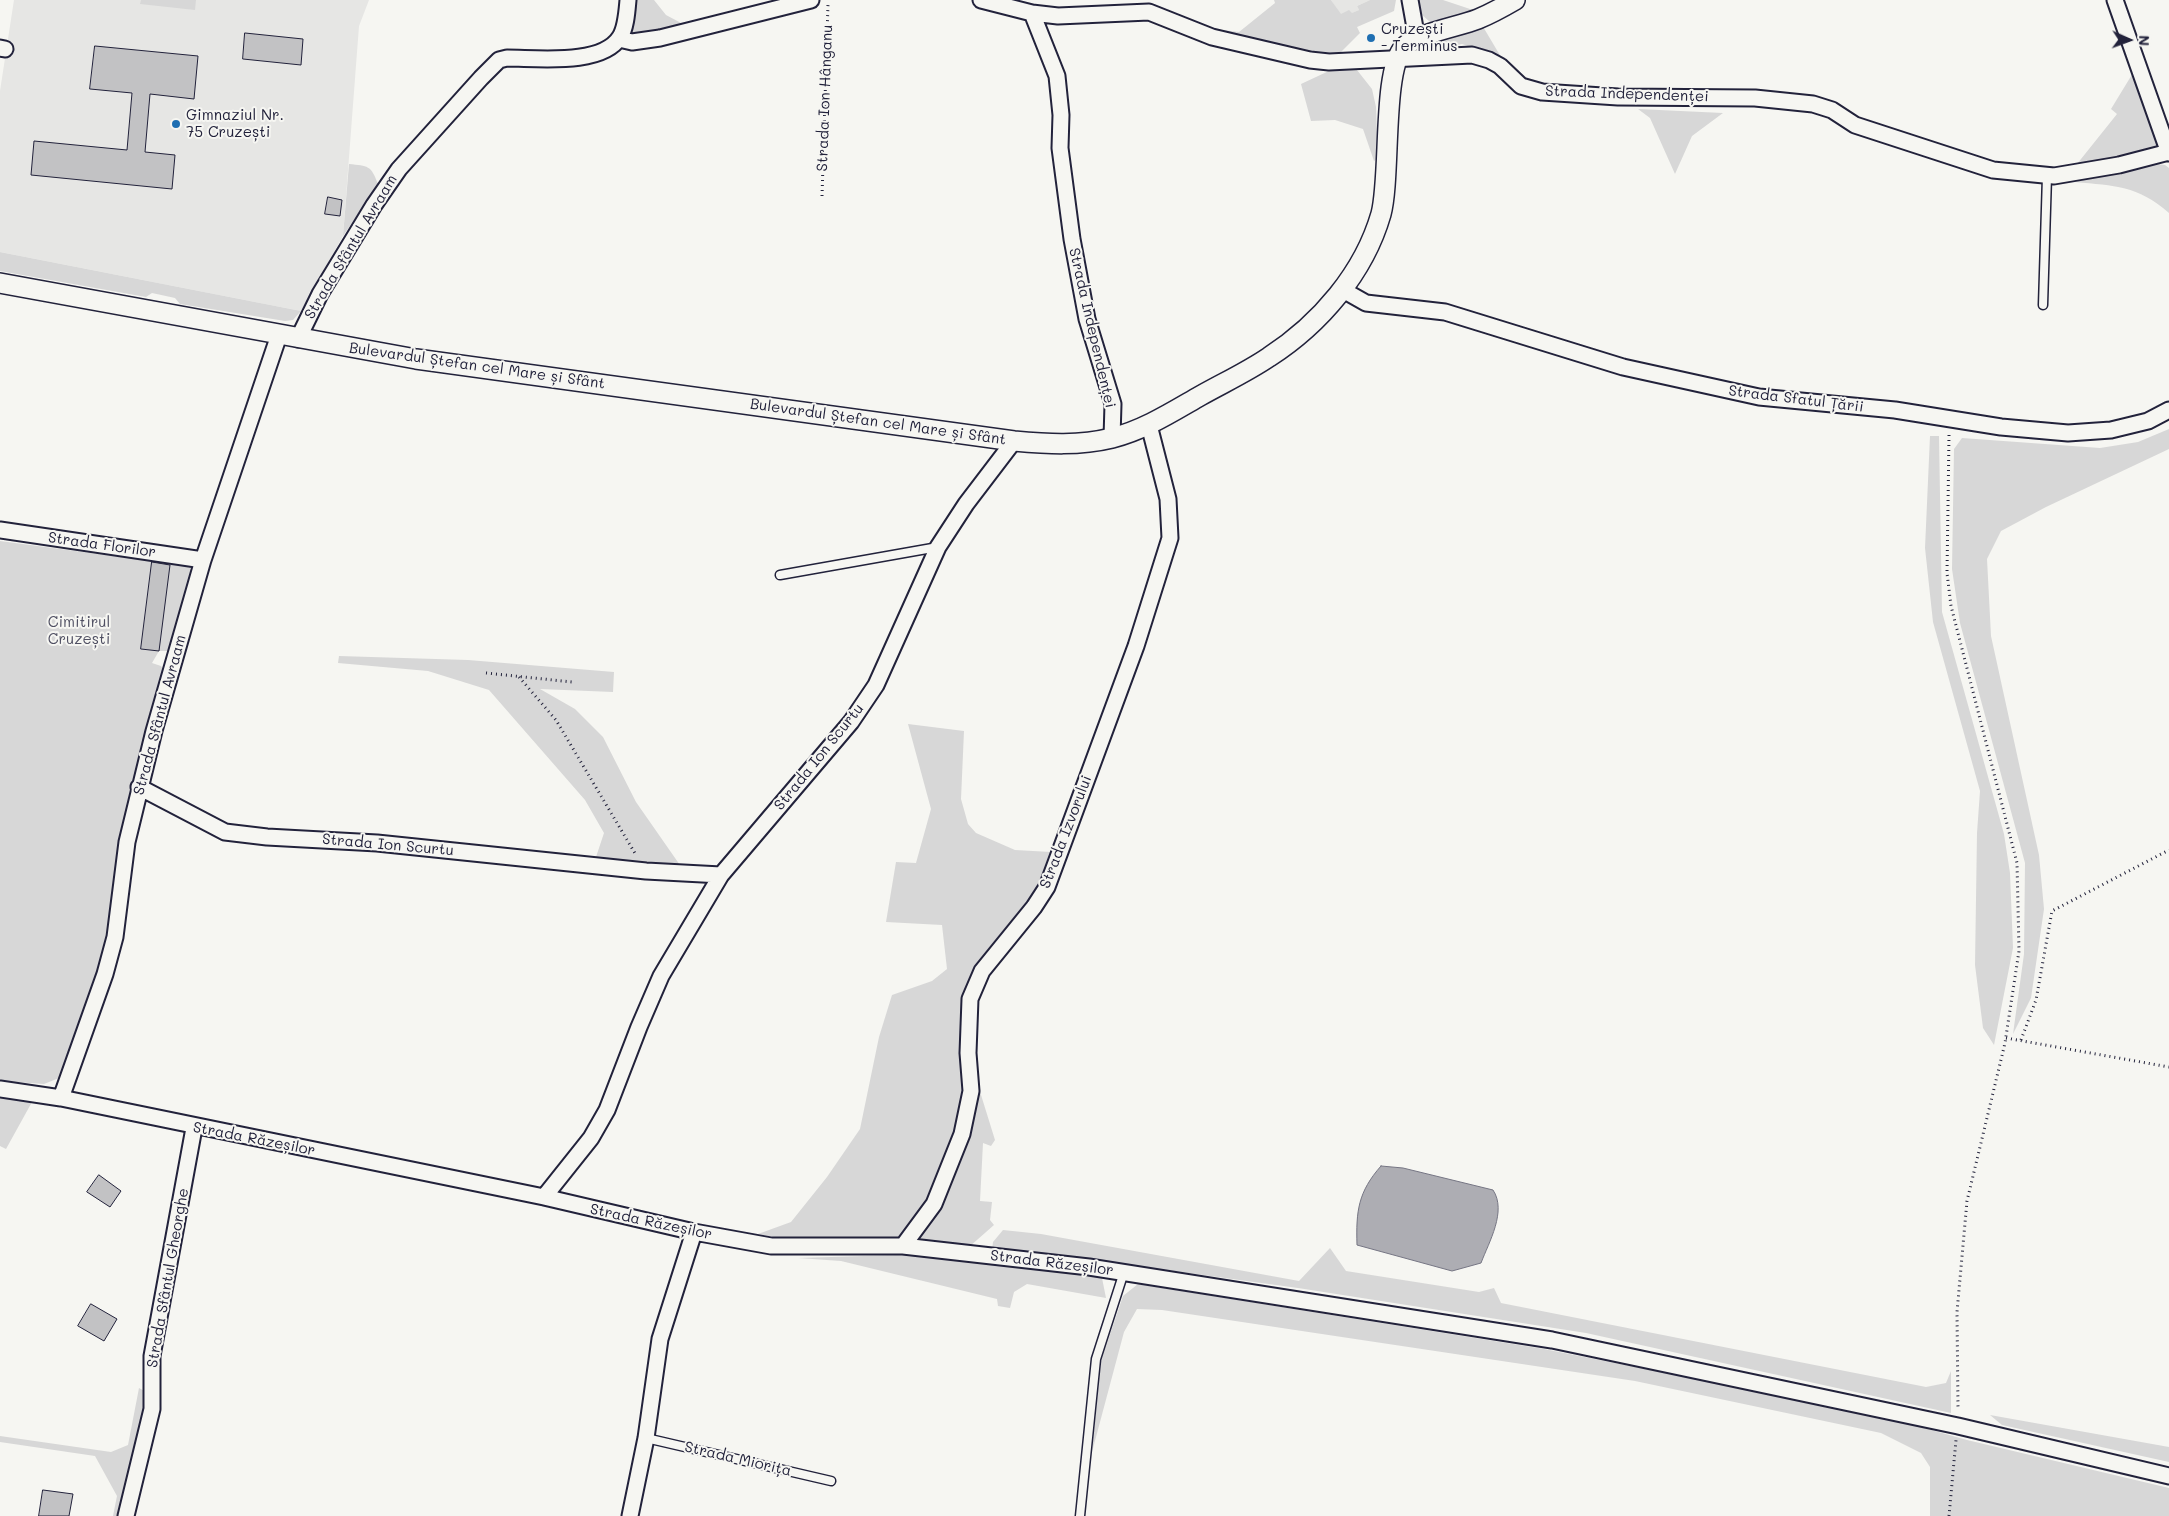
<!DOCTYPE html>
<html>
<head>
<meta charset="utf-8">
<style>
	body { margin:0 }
	#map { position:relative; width:2169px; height:1516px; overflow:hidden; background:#f6f6f2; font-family:Mali,sans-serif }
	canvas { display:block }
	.north { position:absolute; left:2104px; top:15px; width:50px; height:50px; -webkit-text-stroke:4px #f6f6f2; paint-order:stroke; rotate:92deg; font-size:14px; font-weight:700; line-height:20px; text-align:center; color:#22223b }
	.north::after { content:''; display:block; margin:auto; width:18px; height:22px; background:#22223b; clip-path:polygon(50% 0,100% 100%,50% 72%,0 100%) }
</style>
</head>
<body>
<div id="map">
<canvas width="2169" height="1516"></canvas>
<div class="north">N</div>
</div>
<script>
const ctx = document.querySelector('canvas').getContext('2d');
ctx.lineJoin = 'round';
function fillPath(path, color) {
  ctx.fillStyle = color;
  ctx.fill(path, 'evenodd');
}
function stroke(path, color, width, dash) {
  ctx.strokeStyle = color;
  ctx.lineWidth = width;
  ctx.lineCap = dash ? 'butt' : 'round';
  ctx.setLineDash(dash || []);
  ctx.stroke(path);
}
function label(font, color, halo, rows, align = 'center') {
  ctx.font = font + ' Mali,sans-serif';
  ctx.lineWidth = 4;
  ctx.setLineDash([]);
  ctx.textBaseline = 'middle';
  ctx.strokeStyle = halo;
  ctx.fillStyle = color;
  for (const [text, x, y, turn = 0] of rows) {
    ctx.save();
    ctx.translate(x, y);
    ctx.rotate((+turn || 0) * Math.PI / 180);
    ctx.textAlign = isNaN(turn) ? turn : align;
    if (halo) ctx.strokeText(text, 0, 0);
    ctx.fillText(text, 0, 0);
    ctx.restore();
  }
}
const built = new Path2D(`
	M14 0H369L359 26 343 236 301 311 0 252V91Z
	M1331 0H1370L1357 6 1359 10 1351 14H1340Z`);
const green = new Path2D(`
	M141 0H196L195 10 140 4Z
	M633 0H654L666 15 683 24 671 29 634 34 628 29Z
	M1274 0H1331L1341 14 1349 10 1352 13 1359 10 1357 6 1370 0H1396L1394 11 1357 27 1360 33 1335 58 1229 38 1215 29 1239 32 1275 3Z
	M1417 0H1443L1476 11 1450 21 1430 22 1420 13Z
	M1482 25 1501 57 1462 44 1430 51 1426 46Z
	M1353 65 1372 89 1376 107 1378 158 1374 161 1363 129 1335 120 1311 121 1301 84 1331 70Z
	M2136 68 2158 147 2130 157 2073 169 2117 114 2111 109Z
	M1638 109 1723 113 1692 136 1675 174 1650 118Z
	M2150 163 2165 165 2169 168V213C2137 185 2115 186 2075 182Z
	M349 164C368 166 371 165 378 184L343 236Z
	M0 252 301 311 293 320 285 321 180 304 175 298 152 293 146 297 0 271Z
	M2169 429V449L2046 507 2001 531 1987 559 1991 636 2039 855 2044 909 2031 998 2013 1034 2024 954 2025 863 1960 623 1952 569 1954 449 1962 438 2100 448 2138 442Z
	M1930 436H1939L1942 612 2004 834 2010 873 2013 948 1994 1045 1983 1028 1975 965 1977 833 1980 791 1933 622 1925 548Z
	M0 541 189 566 192 573 169 651H159L152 663 161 666 165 673 132 785 104 958 59 1078 44 1084 0 1081Z
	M339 656 468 660 614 672 613 692 540 689 575 709 603 737 636 802 682 868 595 860 604 833 585 800 489 690 428 671 338 663Z
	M908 724 964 731 961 799 968 824 976 833 1015 850 1051 852 1044 873 1031 900 981 964 957 1130 929 1201 906 1232 896 1239H784L758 1234 791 1222 827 1177 860 1129 879 1037 892 995 932 981 947 969 942 925 886 922 896 862 916 863 931 809Z
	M977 1082 995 1140 991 1146 983 1143 980 1201 992 1202 990 1220 994 1225 969 1247 915 1242Z
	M0 1096 32 1102 6 1149 0 1146Z
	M1003 1230 1041 1234 1299 1281 1330 1248 1346 1271 1479 1292 1494 1288 1501 1303 1926 1387 1946 1383 1951 1371V1413L1586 1333 1298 1288 1108 1262 992 1250 993 1242Z
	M915 1251 948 1260 1094 1274 1102 1278 1106 1298 1027 1284 1014 1292 1010 1308 998 1306 997 1299 841 1261 798 1258 897 1255Z
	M1138 1284 1544 1349 1878 1415 1967 1440 2169 1488V1516H1930V1467L1921 1453 1881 1433 1635 1381 1162 1310 1137 1309 1124 1332 1092 1452 1101 1361 1123 1296Z
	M139 1388 148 1393 121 1516H113L117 1496 95 1456 0 1442V1436L111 1452 128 1445Z
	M1990 1415 2169 1447V1462L2002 1425Z`);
const water = new Path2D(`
	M1381 1166 1403 1168 1493 1190C1507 1211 1489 1242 1481 1263L1452 1271 1357 1245C1356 1211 1358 1192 1381 1166Z`);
const building = new Path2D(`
	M245 33 303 39 301 65 243 59Z
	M95 46 198 56 194 99 150 94 145 152 175 155 172 189 31 175 34 141 127 150 132 93 90 89Z
	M328 197 342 200 340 216 325 214Z
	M152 562 170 565 159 651 141 649Z
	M99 1175 121 1191 110 1207 87 1192Z
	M91 1304 117 1319 104 1341 78 1326Z
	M43 1490 73 1494 69 1516H39Z`);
const path = new Path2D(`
	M822 196 828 4
	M1949 435 1947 573 1951 606 2017 863 2019 951 2005 1043 1967 1201 1957 1312 1958 1409
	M486 673 572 682
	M519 677 556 720 636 855
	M2006 1038 2169 1067
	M2021 1040 2036 1000 2052 911 2169 850
	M1949 1516 1956 1440`);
const service = new Path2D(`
	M2043 305 2047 176
	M780 575 938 547
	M646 1438 831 1481
	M1080 1516 1096 1359 1124 1272`);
const minor = new Path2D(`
	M981 0 1032 13 1058 16 1149 12 1212 37 1310 60 1329 62 1472 55 1489 60 1500 66 1521 86 1542 92 1618 97 1755 98 1813 104 1832 110 1855 125 1993 170 2054 176 2119 165 2169 152
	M1410 0 1417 39
	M2115 0 2169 153
	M1032 13 1057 76 1061 115 1060 148 1072 239 1087 319 1113 404 1112 438
	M619 39 632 42 660 38 811 0
	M0 48 5 49
	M1343 290 1366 303 1445 312 1623 367 1759 397 1895 410 2001 427 2068 433 2111 430 2148 421 2169 410
	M298 339 320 294 374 205 399 169 481 78 499 60 507 58C538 58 602 66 620 37 626 28 627 11 628 0
	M0 530 203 560
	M139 787 225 832 267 837 377 843 646 871 721 875
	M0 1089 61 1098 544 1197 694 1232 771 1246H903L1089 1267 1552 1340 1958 1426 2169 1476
	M61 1098 105 974 115 937 127 842 154 731 203 560 279 335
	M544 1197 591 1138 607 1110 639 1027 661 976 721 875 851 722 876 685 938 547 966 504 1014 441
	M903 1246 934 1204 962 1134 971 1091 968 1053 970 999 982 971 1034 907 1047 887 1136 646 1170 538 1168 499 1149 425
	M126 1516 152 1409V1356L194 1128
	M630 1516 646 1438 660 1339 694 1232`);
const tertiary = new Path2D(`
	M0 283 416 359 1014 441C1048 444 1079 446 1112 438 1144 430 1172 412 1200 396 1223 383 1247 372 1269 357 1320 324 1364 273 1381 214 1391 177 1382 70 1404 47 1418 33 1458 27 1478 19 1490 14 1503 7 1515 0`);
const markers = [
	[1371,38,5,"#1f6fb2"],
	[176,124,5,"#1f6fb2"]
];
const poiNames = [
	["Cruzești",1381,29],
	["- Terminus",1381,46],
	["Gimnaziul Nr.",186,115],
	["75 Cruzești",186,132]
];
const streetNames = [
	["Strada Independenței",1627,94,2],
	["Strada Ion Hânganu",825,98,-88],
	["Strada Sfântul Avraam",351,247,-59],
	["Strada Independenței",1092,328,77],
	["Bulevardul Ștefan cel Mare și Sfânt",477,366,8],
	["Strada Sfatul Țării",1796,399,7],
	["Bulevardul Ștefan cel Mare și Sfânt",878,422,8],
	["Strada Florilor",102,545,8],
	["Strada Sfântul Avraam",160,715,-75],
	["Strada Ion Scurtu",819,757,-51],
	["Strada Izvorului",1066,832,-69],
	["Strada Ion Scurtu",388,845,5],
	["Strada Răzeșilor",254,1139,11],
	["Strada Răzeșilor",651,1222,12],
	["Strada Răzeșilor",1052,1263,7],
	["Strada Sfântul Gheorghe",168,1278,-80],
	["Strada Miorița",738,1459,13]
];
const parkNames = [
	["Cimitirul",79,622],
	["Cruzești",79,639]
];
fillPath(built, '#e6e6e4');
fillPath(green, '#d7d7d7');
fillPath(water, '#adadb3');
stroke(water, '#757583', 1);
fillPath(building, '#c2c2c4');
stroke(building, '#22223b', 1);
stroke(service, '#22223b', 11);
stroke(minor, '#22223b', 19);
stroke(tertiary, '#22223b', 22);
stroke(path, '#22223b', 3, [1, 4]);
stroke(service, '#f6f6f2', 8);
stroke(minor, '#f6f6f2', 15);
stroke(tertiary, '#f6f6f2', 19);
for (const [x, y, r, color] of markers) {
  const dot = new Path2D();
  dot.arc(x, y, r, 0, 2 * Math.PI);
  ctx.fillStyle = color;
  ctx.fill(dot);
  stroke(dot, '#f6f6f2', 2);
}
label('15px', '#22223b', '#f6f6f2', poiNames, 'left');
label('15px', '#22223b', '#f6f6f2', streetNames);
label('15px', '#4f4f62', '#f6f6f2', parkNames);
</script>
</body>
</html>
